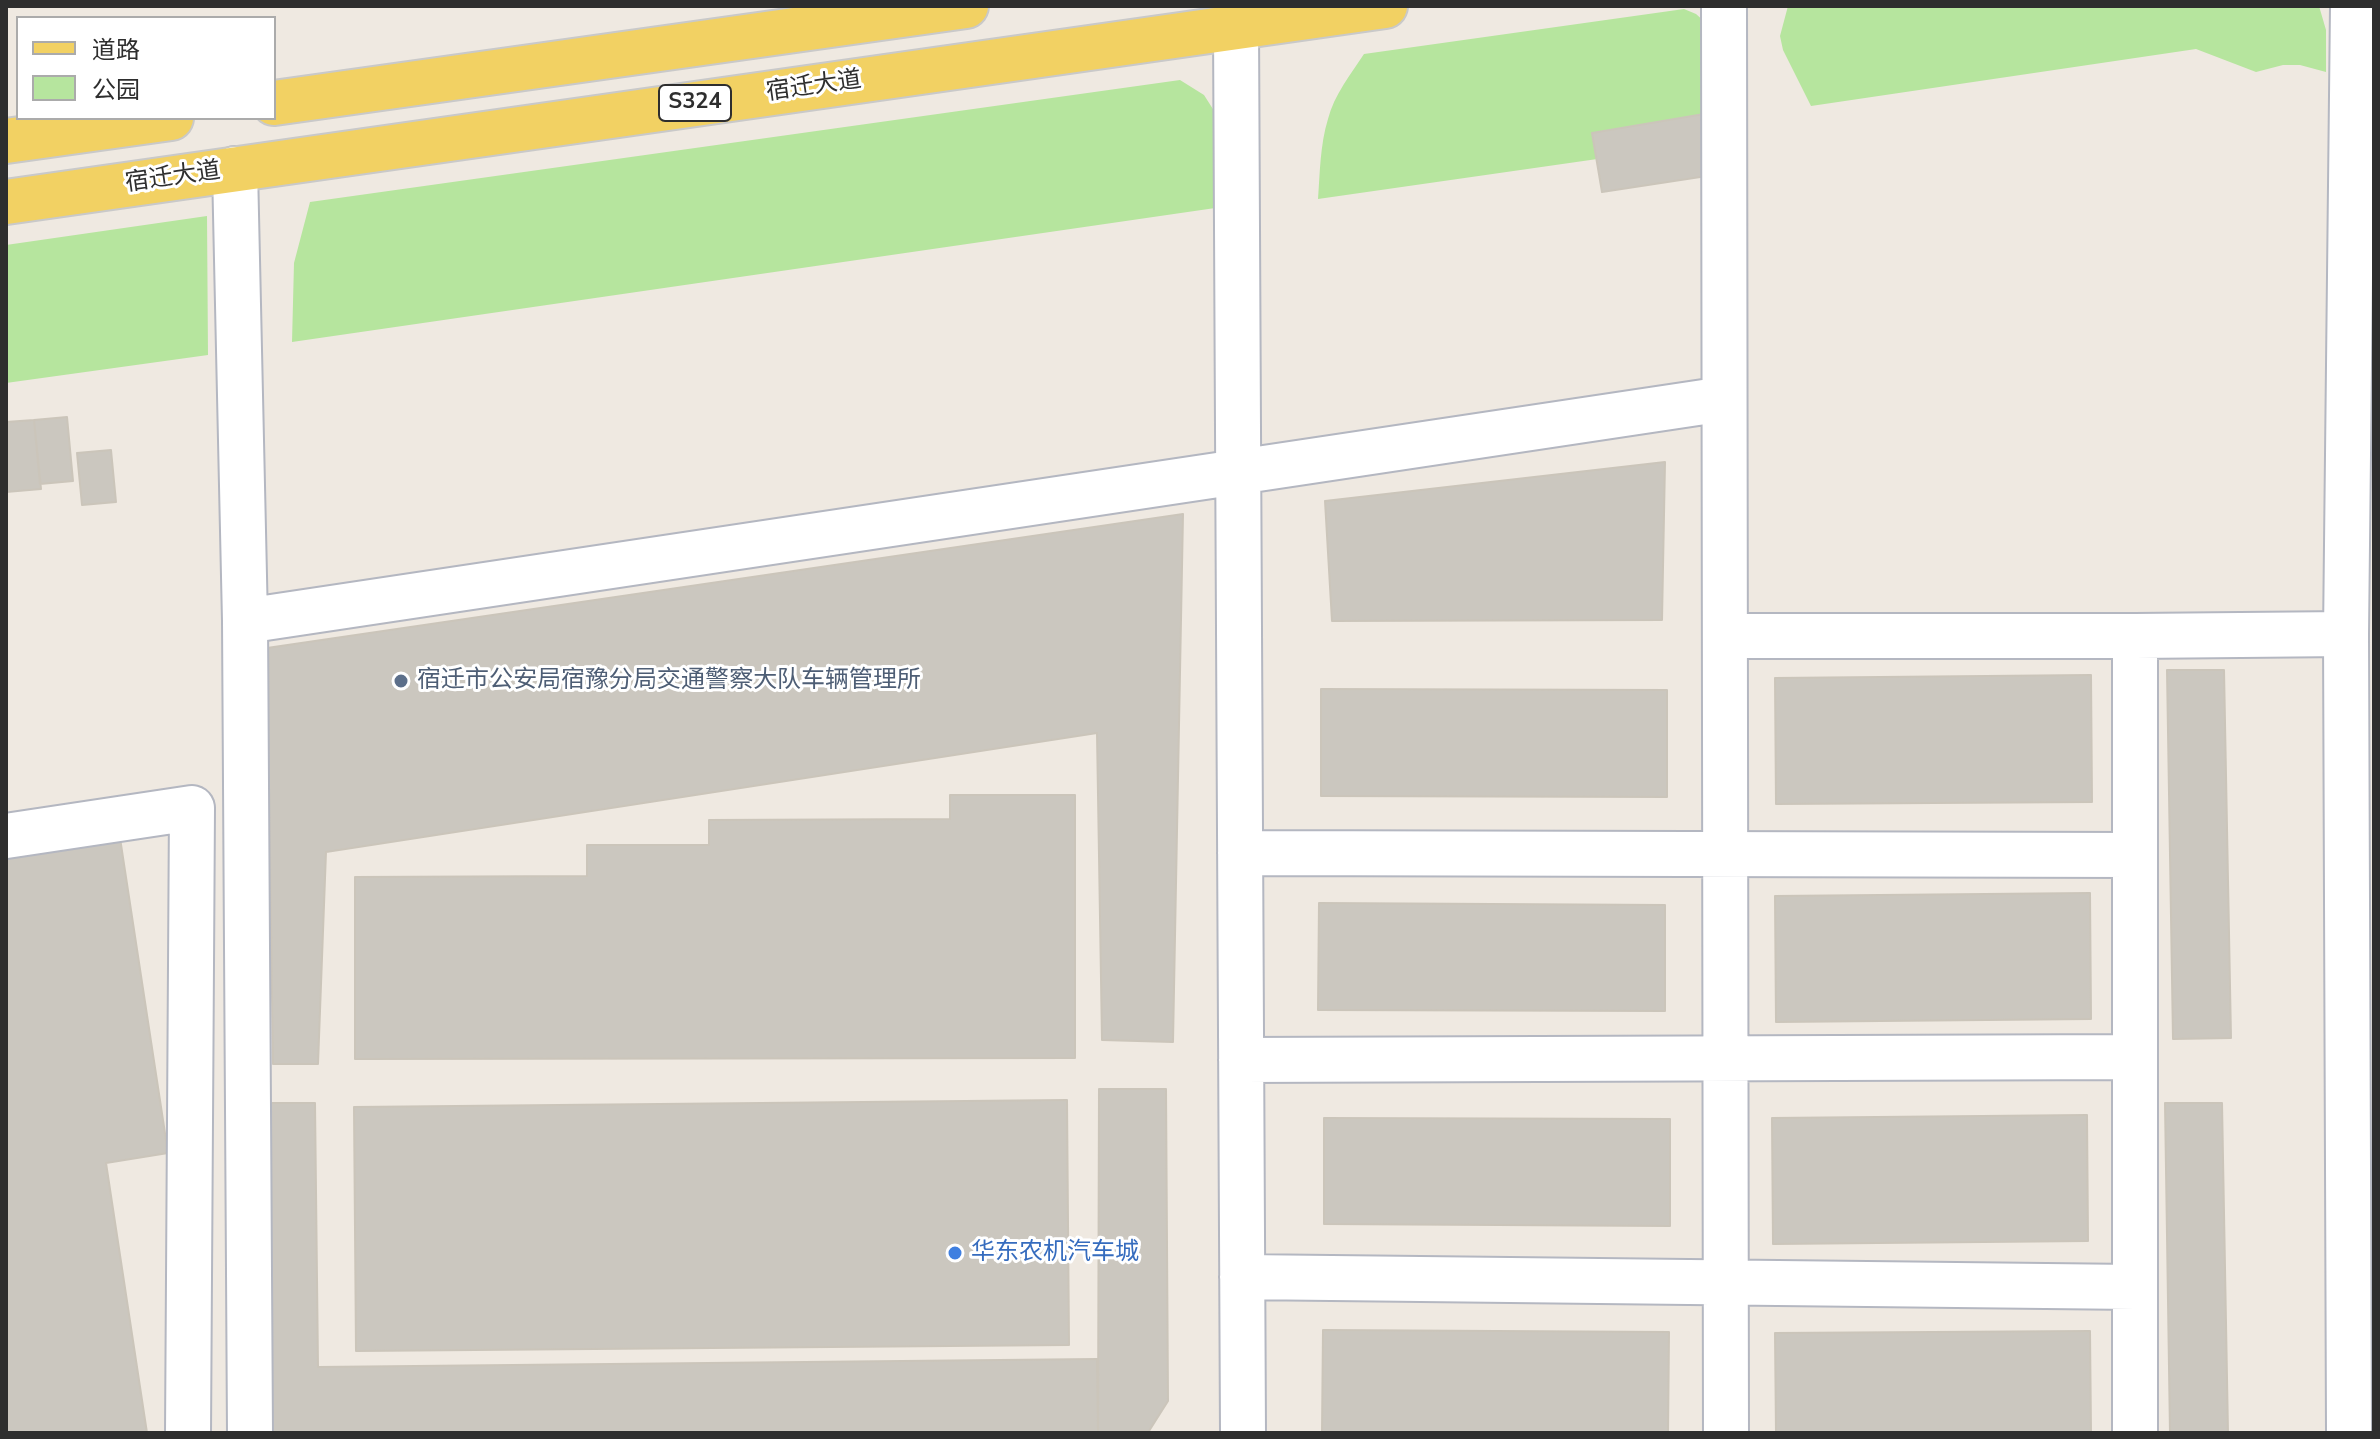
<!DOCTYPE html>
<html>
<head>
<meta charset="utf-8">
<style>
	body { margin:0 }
	#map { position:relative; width:2380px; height:1439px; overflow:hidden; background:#efe9e1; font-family:"Nunito Sans","Noto Sans SC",sans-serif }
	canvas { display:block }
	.frame { position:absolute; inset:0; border:8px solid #2e2e2e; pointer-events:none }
	.legend { position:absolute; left:16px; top:16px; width:260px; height:104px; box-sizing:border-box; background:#fff; border:2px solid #ababab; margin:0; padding:10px 14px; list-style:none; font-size:24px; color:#2e2e2e }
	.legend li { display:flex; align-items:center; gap:16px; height:40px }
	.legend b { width:40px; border:2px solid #ababab }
</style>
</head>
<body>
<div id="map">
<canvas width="2380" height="1439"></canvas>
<div class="frame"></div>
<ul class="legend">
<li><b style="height:10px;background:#f2d163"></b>道路</li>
<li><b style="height:22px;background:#b6e59e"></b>公园</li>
</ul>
</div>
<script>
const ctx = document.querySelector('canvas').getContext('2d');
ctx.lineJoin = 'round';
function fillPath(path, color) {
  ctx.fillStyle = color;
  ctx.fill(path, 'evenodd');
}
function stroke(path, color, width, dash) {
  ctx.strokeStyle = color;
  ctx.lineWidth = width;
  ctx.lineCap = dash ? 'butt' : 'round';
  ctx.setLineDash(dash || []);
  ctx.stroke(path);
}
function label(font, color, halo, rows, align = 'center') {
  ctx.font = font + ' "Nunito Sans","Noto Sans SC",sans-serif';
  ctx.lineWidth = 6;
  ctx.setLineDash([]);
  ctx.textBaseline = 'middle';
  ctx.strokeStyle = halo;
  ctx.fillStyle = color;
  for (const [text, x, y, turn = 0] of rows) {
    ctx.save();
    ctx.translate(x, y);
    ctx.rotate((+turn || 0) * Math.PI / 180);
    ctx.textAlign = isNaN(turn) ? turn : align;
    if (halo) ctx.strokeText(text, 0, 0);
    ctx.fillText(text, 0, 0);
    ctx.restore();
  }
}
const green = new Path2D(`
	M1788 6H2319L2326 30V72L2300 65H2283L2256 72 2196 49 1811 106 1783 50 1780 36Z
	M1684 9 1696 14 1705 22 1709 143 1318 199C1320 173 1320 145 1328 119 1334 95 1351 74 1364 54Z
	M1180 80 1204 95 1218 117 1229 206 292 342 294 263 310 202Z
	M207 216 208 355 6 383V245Z`);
const building = new Path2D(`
	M1710 113 1720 174 1602 192 1592 133Z
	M67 417 73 481 40 484 34 420Z
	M34 420 41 489 6 492V422Z
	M111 450 116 502 82 505 77 453Z
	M1665 462 1662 620 1332 621 1325 501Z
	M1183 514 1173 1042 1102 1040 1097 733 326 852 318 1064H273L267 648Z
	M2167 670H2224L2231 1038 2173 1039Z
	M2091 675 2092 802 1776 804 1775 678Z
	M1321 689 1667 690V797L1321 796Z
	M950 795H1075V1058L355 1059V877L587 876V845H709V820L950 819Z
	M120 838 168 1153 106 1163 147 1433H6V855Z
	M2090 893 2091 1019 1776 1022 1775 896Z
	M1319 903 1665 905V1011L1318 1010Z
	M1099 1089H1166L1168 1401 1149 1431 1098 1433Z
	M1067 1100 1069 1345 356 1351 354 1107Z
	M265 1103H315L318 1367 1097 1359 1098 1433H268Z
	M2165 1103H2222L2228 1433H2170Z
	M2087 1115 2088 1241 1773 1244 1772 1118Z
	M1324 1118 1670 1119V1226L1324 1224Z
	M1323 1330 1669 1332 1668 1433H1322Z
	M2090 1331 2091 1433H1776L1775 1333Z`);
const minor = new Path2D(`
	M1724 6 1726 1433
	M1236 27 1243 1433
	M235 169 245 621
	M1725 636H2135V1433
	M2135 636 2346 634
	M6 836 192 808 188 1433
	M1240 853 2135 855
	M1241 1060 2135 1057
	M1242 1277 2135 1287
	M250 1433 245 621 1724 399
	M2349 1433 2346 634 2353 6`);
const major = new Path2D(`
	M274 103 966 6
	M6 141 171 118
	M6 202 1385 6`);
const markers = [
	[401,681,8,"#5c6f8a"],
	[955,1253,8,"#3f7fe0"]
];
const shields = [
	[695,103,72]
];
const shieldNames = [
	["S324",695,103]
];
const streetNames = [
	["宿迁大道",814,87,-8],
	["宿迁大道",173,178,-8]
];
const serviceNames = [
	["宿迁市公安局宿豫分局交通警察大队车辆管理所",417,681]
];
const shopNames = [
	["华东农机汽车城",971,1253]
];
fillPath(green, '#b6e59e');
fillPath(building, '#cbc7bf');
stroke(building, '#cbc5ba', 2);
stroke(minor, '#b4b7c1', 48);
stroke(major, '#c9c9c9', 48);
stroke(minor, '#fff', 44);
stroke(major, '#f2d163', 44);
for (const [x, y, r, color] of markers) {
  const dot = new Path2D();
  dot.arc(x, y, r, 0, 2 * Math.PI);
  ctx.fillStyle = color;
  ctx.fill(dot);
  stroke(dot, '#fff', 3);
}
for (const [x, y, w] of shields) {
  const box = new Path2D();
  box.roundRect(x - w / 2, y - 18, w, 36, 6);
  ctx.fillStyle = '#fff';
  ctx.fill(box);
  stroke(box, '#2e2e2e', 2);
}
label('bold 22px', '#2e2e2e', null, shieldNames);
label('24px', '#2e2e2e', '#fff', streetNames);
label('24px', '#4e5e75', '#fff', serviceNames, 'left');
label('24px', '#366cbe', '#fff', shopNames, 'left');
</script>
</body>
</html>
